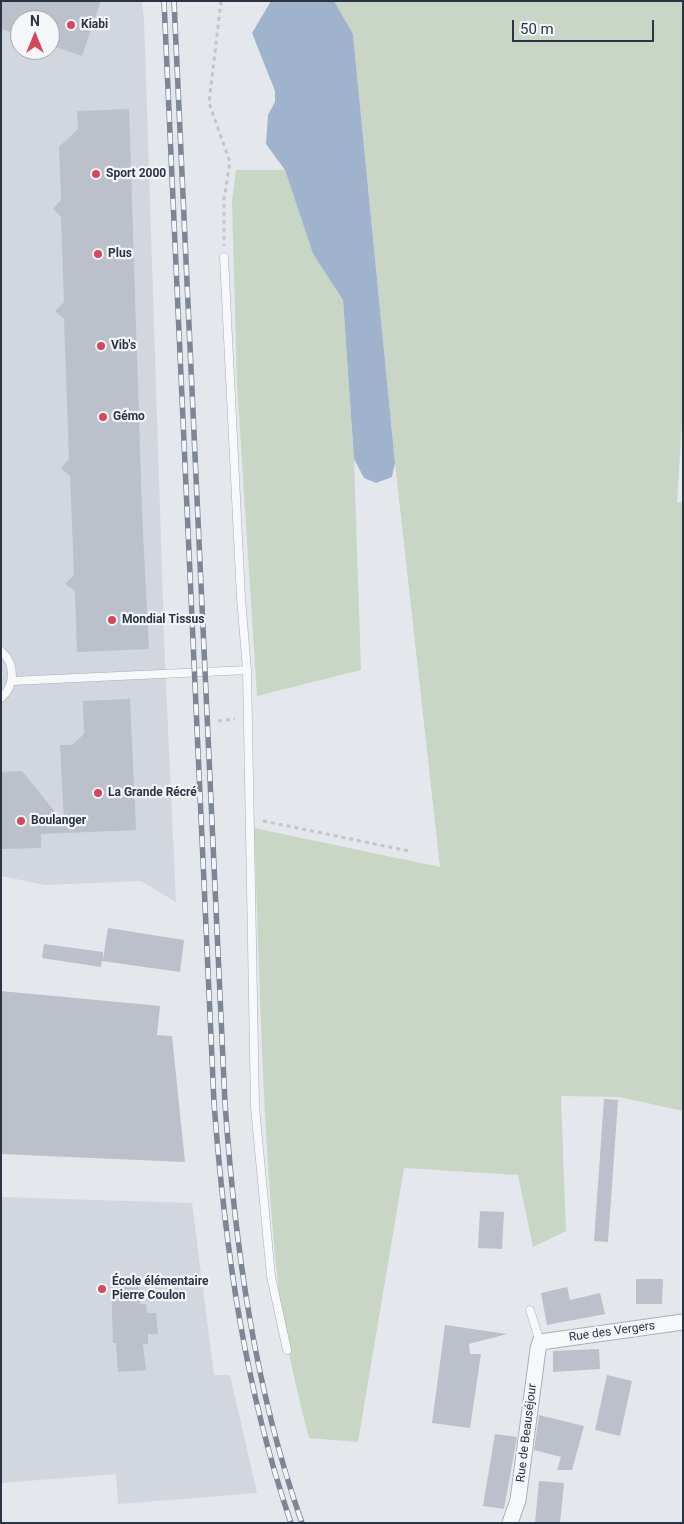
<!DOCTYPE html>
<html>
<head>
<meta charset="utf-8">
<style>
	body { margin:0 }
	#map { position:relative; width:684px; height:1524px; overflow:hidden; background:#e4e7ec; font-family:Roboto,sans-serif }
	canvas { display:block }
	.frame { position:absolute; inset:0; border:2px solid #2b3445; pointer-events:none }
	.north { position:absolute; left:10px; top:10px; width:50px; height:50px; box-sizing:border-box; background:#f4f6f9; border:1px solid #a4a8b1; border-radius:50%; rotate:0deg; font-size:14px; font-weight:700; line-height:20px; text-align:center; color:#2b3445 }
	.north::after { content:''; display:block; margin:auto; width:18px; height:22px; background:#d1495b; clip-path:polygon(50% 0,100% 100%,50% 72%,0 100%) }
	.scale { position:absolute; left:512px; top:20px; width:142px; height:22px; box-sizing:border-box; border:2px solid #2b3445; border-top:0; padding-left:6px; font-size:15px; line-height:18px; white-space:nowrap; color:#2b3445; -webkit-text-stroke:4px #f4f6f9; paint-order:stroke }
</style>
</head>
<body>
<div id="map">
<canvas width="684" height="1524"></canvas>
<div class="frame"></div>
<div class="north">N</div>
<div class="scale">50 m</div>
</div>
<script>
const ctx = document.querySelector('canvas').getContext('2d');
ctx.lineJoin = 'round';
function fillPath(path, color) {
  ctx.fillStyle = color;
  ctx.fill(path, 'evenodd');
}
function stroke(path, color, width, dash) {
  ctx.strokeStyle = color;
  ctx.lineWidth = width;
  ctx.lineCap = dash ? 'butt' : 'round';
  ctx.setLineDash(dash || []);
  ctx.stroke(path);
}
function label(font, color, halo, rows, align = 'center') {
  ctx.font = font + ' Roboto,sans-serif';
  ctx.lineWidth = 4.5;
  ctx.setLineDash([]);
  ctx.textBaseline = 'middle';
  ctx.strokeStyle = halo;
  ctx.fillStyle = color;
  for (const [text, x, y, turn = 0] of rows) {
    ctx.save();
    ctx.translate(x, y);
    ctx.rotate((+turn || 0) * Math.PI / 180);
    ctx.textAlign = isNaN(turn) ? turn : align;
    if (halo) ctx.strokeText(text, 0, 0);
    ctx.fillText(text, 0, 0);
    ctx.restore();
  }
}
const built = new Path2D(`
	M1 1H142L144 19 165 663 176 902 141 881 45 885 1 876ZM20 20H50V50H20Z
	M1 1197 192 1203 214 1375H230L257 1493 118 1504 116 1474 1 1483Z`);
const green = new Path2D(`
	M334 1H683V406L677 502H683V1111L620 1097 561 1096 566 1231 533 1247 518 1175 404 1168 358 1442 309 1438C295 1384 282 1329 277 1274 262 1126 260 976 254 828L440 867 395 463 353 34Z
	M236 170H285L313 254 343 300 354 459 361 670 257 696 237 384 232 201Z`);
const water = new Path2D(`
	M271 1H334L353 34 395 463 392 477 376 483 364 478 354 459 343 300 313 254 285 170 266 144 268 115 275 102V91L252 33Z`);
const building = new Path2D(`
	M1 1H101L82 56 50 45V20H20V35L1 29Z
	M129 109 142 512 149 649 77 652 75 591 65 584 74 575 70 476 61 468 69 459 64 319 55 311 64 302 61 217 53 209 61 200 59 147 78 129 77 111Z
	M130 699 136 830 41 834V848L1 849V772L22 771 64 823 60 745H72L84 734 83 701Z
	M108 928 184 940 180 972 102 961 101 967 42 958 44 944 103 952V959Z
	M1 991 160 1006 157 1035 172 1036 185 1162 1 1154Z
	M604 1099 618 1100 608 1242 594 1241Z
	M480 1211 504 1212 502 1249 478 1248Z
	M636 1279H663L662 1304H636Z
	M138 1280 140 1304H146L147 1313H156L158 1334H148V1344H143L146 1370 118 1372 116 1343H113L111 1281Z
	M567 1287 570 1300 600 1293 605 1314 547 1325 541 1293Z
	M445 1325 507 1334 469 1344 470 1354H481L470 1428 432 1423Z
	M599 1349 600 1369 553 1372V1351Z
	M607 1375 632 1381 620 1436 595 1430Z
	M539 1415 584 1426 572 1470H557L561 1457 534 1450Z
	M495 1434 517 1437 504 1509 483 1506Z
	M539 1481 564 1483 560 1523H535Z`);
const path = new Path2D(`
	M221 1 209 103 230 162 224 199V246
	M218 721 235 719
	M263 821 409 851`);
const lane = new Path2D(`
	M224 257 241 598 247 670 255 1107 271 1276 287 1350
	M1 651C15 663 16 685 1 698
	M12 681 247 670
	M530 1310 540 1342`);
const street = new Path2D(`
	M510 1523 518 1500 538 1349 540 1342 683 1322`);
const rail = new Path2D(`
	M164 1 214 1103C225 1247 244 1386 291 1523
	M174 1 225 1103C235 1246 254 1387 302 1523`);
const markers = [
	[71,25,5,"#d1495b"],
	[96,174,5,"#d1495b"],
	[98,254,5,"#d1495b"],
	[101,346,5,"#d1495b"],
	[103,417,5,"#d1495b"],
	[112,620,5,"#d1495b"],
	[98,793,5,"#d1495b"],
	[21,821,5,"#d1495b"],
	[102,1289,5,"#d1495b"]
];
const poiNames = [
	["Kiabi",81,25],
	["Sport 2000",106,174],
	["Plus",108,254],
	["Vib's",111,346],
	["Gémo",113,417],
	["Mondial Tissus",122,620],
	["La Grande Récré",108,793],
	["Boulanger",31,821],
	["École élémentaire",112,1282],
	["Pierre Coulon",112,1296]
];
const streetNames = [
	["Rue des Vergers",612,1332,-8],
	["Rue de Beauséjour",527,1433,-83]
];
fillPath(built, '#d2d6de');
fillPath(green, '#c9d6c5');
fillPath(water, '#9fb4cc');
fillPath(building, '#bbc0ca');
stroke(lane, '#a9aeb7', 9);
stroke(street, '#a9aeb7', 17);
stroke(path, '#c2c5cb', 3, [4, 4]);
stroke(lane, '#f7f8fa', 8);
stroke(street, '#f7f8fa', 15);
stroke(rail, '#7d8696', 5.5);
stroke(rail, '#f4f6f9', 4, [11]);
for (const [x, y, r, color] of markers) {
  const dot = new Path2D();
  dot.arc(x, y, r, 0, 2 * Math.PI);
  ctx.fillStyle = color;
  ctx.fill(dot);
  stroke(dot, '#f4f6f9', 2);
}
label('bold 12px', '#2b3445', '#f4f6f9', poiNames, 'left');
label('12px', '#2b3445', '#f4f6f9', streetNames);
</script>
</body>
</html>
